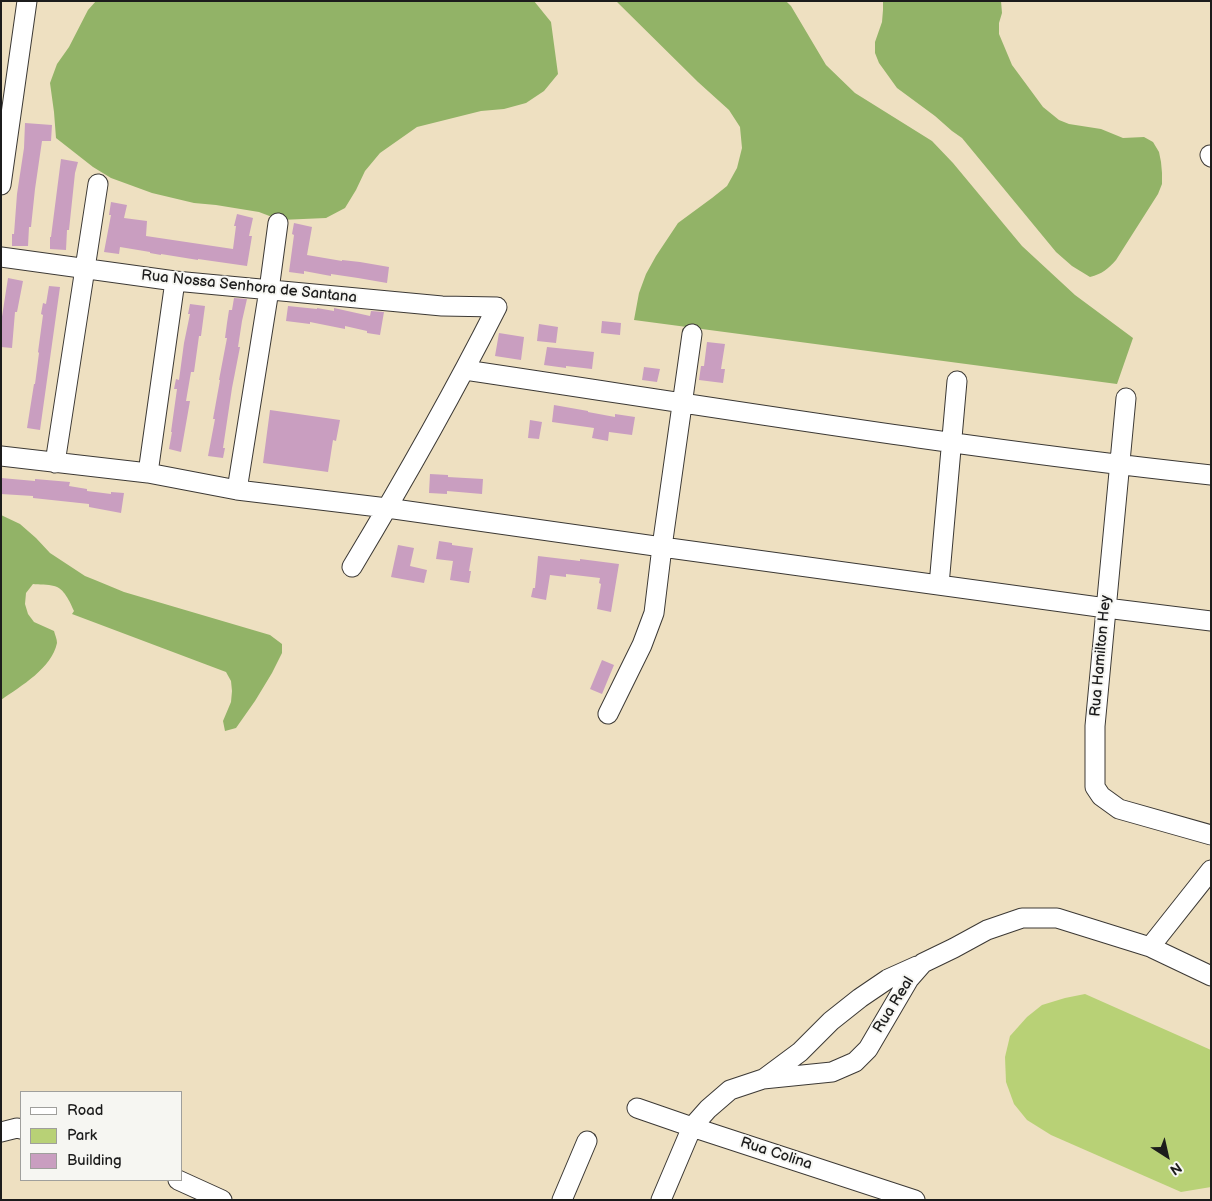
<!DOCTYPE html>
<html>
<head>
<meta charset="utf-8">
<style>
	body { margin:0 }
	#map { position:relative; width:1212px; height:1201px; overflow:hidden; background:#eee0c1; font-family:"Balsamiq Sans",sans-serif }
	canvas { display:block }
	.frame { position:absolute; inset:0; border:2px solid #1c1c1c; pointer-events:none }
	.legend { position:absolute; left:20px; top:1091px; width:162px; height:90px; box-sizing:border-box; background:#f6f6f2; border:1px solid #9f9f9c; margin:0; padding:6px 9px; list-style:none; font-size:15px; color:#1c1c1c }
	.legend li { display:flex; align-items:center; gap:10px; height:25px }
	.legend b { width:25px; border:1px solid #9f9f9c }
	.north { position:absolute; left:1142px; top:1131px; width:50px; height:50px; -webkit-text-stroke:4px #f6f6f2; paint-order:stroke; rotate:145deg; font-size:14px; font-weight:700; line-height:20px; text-align:center; color:#1c1c1c }
	.north::after { content:''; display:block; margin:auto; width:18px; height:22px; background:#1c1c1c; clip-path:polygon(50% 0,100% 100%,50% 72%,0 100%) }
</style>
</head>
<body>
<div id="map">
<canvas width="1212" height="1201"></canvas>
<div class="frame"></div>
<ul class="legend">
<li><b style="height:6px;background:#fff"></b>Road</li>
<li><b style="height:14px;background:#b8d176"></b>Park</li>
<li><b style="height:14px;background:#c99ec0"></b>Building</li>
</ul>
<div class="north">N</div>
</div>
<script>
const ctx = document.querySelector('canvas').getContext('2d');
ctx.lineJoin = 'round';
function fillPath(path, color) {
  ctx.fillStyle = color;
  ctx.fill(path, 'evenodd');
}
function stroke(path, color, width, dash) {
  ctx.strokeStyle = color;
  ctx.lineWidth = width;
  ctx.lineCap = dash ? 'butt' : 'round';
  ctx.setLineDash(dash || []);
  ctx.stroke(path);
}
function label(font, color, halo, rows, align = 'center') {
  ctx.font = font + ' "Balsamiq Sans",sans-serif';
  ctx.lineWidth = 4;
  ctx.setLineDash([]);
  ctx.textBaseline = 'middle';
  ctx.strokeStyle = halo;
  ctx.fillStyle = color;
  for (const [text, x, y, turn = 0] of rows) {
    ctx.save();
    ctx.translate(x, y);
    ctx.rotate((+turn || 0) * Math.PI / 180);
    ctx.textAlign = isNaN(turn) ? turn : align;
    if (halo) ctx.strokeText(text, 0, 0);
    ctx.fillText(text, 0, 0);
    ctx.restore();
  }
}
const green = new Path2D(`
	M1085 994 1211 1050V1187L1181 1192 1051 1135 1027 1120 1014 1104 1006 1082 1005 1057 1010 1036 1027 1017 1042 1005 1065 998Z`);
const forest = new Path2D(`
	M96 1H534L551 22 558 74 544 91 526 103 504 109 481 111 417 127 380 153 365 171 356 190 345 208 326 218 280 220 259 212 216 205 194 203 152 193 111 178 93 167 56 138 54 112 50 83 57 64 69 47 88 10Z
	M616 1H786L791 6 826 65 855 93 932 141 953 163 1022 246 1075 295 1133 338 1117 384 634 320 639 293 646 274 656 256 678 223 712 198 727 186 737 168 742 148 740 127 729 110 698 82Z
	M883 1H1001L1002 13 999 23V34L1012 65 1043 107 1059 120 1069 124 1101 129 1123 138 1144 137 1153 142 1159 152 1161 162 1162 173V184L1158 194 1116 260C1108 269 1102 274 1090 277L1072 266 1056 252 962 138 952 131 935 116 897 88 879 63 875 53V42L882 22 883 10Z
	M1 515 20 524 36 538 50 553 85 576 95 580 124 592 270 635 282 644V653L272 673 255 701 236 728 225 731 223 721 231 702 232 691 231 681 226 672 72 614 74 611C70 602 64 588 54 586 48 584 39 585 33 584L26 593 25 604 28 614 34 622 54 631C55 635 57 639 57 643 52 668 21 686 1 700Z`);
const building = new Path2D(`
	M25 123 52 125 51 141H42L35 189 31 227H29L28 246H12V234H14L17 194 24 148Z
	M61 159 78 162 75 173 69 230H67L66 250 50 249V237H51Z
	M111 202 127 205 124 218 147 221 146 236 233 249 236 226H234L237 214 253 218 249 236H252L247 266 198 259V260L161 254V255L150 253V252L120 247 119 254 104 252 111 215H109Z
	M294 223 312 227 307 255 342 261V260L360 262 389 267 387 283 358 278 331 274V276L304 271V274L289 272 294 235 292 234Z
	M8 278 23 281 17 312H15L12 348 1 347V323Z
	M49 286 60 287 40 430 27 428 34 384H35L39 353 38 352 43 315 41 314 43 303 46 304Z
	M234 298 247 299 242 321 238 347H240L232 388 223 448H225L223 458 208 456 215 419H213L220 380H219L227 338H225L227 323 229 310H232Z
	M190 304 205 306 201 336H199L194 372H191L186 401H190L181 452 169 449 172 432H171L177 389H174L176 379 179 380 184 343 190 314H188Z
	M288 306 317 309V308L334 311V308L370 316 371 311 384 312 380 335 367 333V331L345 326V329L310 322V324L286 321Z
	M602 321 621 323 620 335 601 333Z
	M539 324 558 327 556 343 537 341Z
	M499 333 524 337 521 360 495 356Z
	M707 342 725 344 721 369H725L723 383 699 380 701 366H704Z
	M547 347 594 352 592 369 566 366V368L544 365Z
	M644 367 660 369 657 382 642 380Z
	M554 405 588 411V412L615 417V414L635 417 632 435 609 432 608 441 592 438 594 428 552 422Z
	M270 410 340 420 336 441 333 440 328 472 263 463Z
	M530 420 542 422 539 439 528 438Z
	M430 474 448 475V477L483 479 482 494 447 491V494L429 493Z
	M1 478 35 481V479L70 482 69 486 87 489V491L111 494V492L124 493 121 513 89 507V504L33 498V496L1 494Z
	M439 541 452 543V545L473 548 469 571H471L469 583 450 580 453 561 436 559Z
	M398 545 414 548 410 566 427 570 424 583 391 577Z
	M538 556 580 561V559L619 564 611 612 597 609 601 584 599 583 600 578 566 574V577L550 575 546 600 531 597 533 588H535Z
	M602 660 614 665 602 694 590 689Z`);
const minor = new Path2D(`
	M1210 155 1211 157
	M1 185 27 1
	M1 257 175 281 442 306 497 307C452 396 403 482 352 567
	M465 370C713 407 961 448 1211 475
	M1126 398 1095 726V787L1101 796 1119 809 1211 835
	M1 456 148 473 237 490 387 508 662 547 1106 608 1211 621
	M55 463 98 184
	M148 473 175 281
	M237 490 269 290 278 223
	M939 585 957 381
	M608 714 642 645 654 613 662 547 692 334
	M1150 947 1211 870
	M765 1078 800 1052 831 1021 860 998 888 979 917 966
	M637 1108 692 1127 915 1200
	M1 1132 17 1128 21 1129
	M178 1180 222 1200
	M562 1200 587 1141
	M661 1200 692 1127 708 1109 730 1090 763 1079 832 1072 855 1062 868 1049 909 979 923 963 954 948 987 930 1022 918H1057L1150 947 1211 976`);
const streetNames = [
	["Rua Nossa Senhora de Santana",249,287,6],
	["Rua Hamilton Hey",1101,656,-85],
	["Rua Real",894,1005,-58],
	["Rua Colina",776,1154,18]
];
fillPath(green, '#b8d176');
fillPath(forest, '#92b367');
fillPath(building, '#c99ec0');
stroke(minor, '#3c3935', 21);
stroke(minor, '#fff', 19);
label('15px', '#1c1c1c', '#f6f6f2', streetNames);
</script>
</body>
</html>
